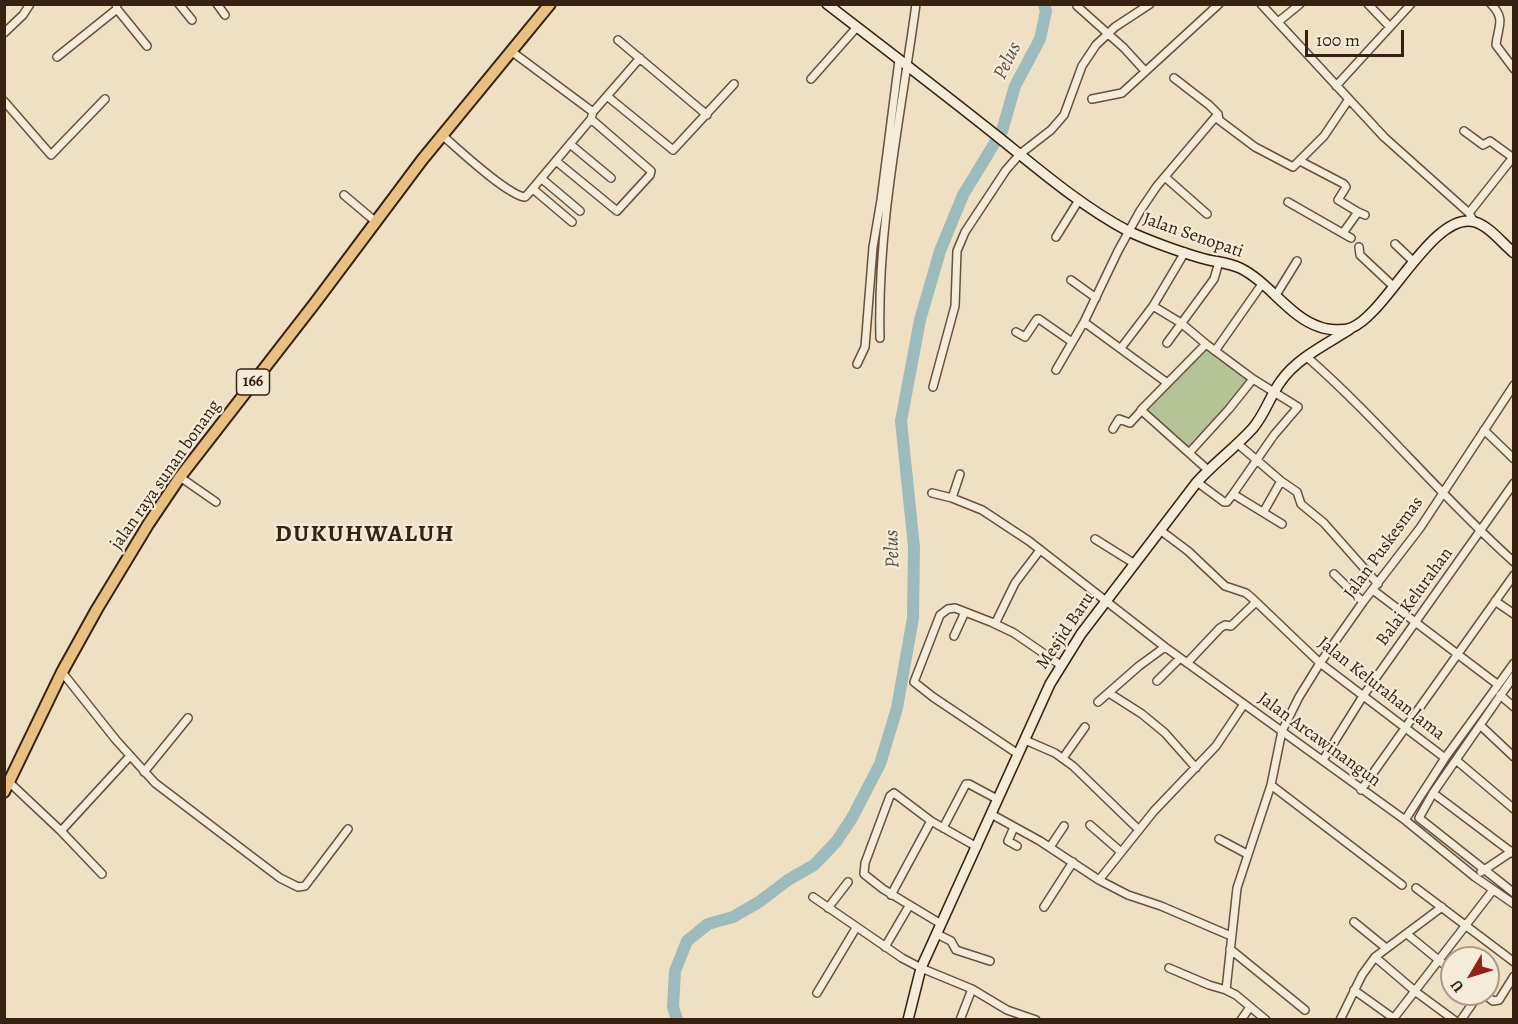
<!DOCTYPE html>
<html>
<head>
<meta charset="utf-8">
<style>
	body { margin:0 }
	#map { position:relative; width:1518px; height:1024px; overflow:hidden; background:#efe0c4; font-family:Alegreya,serif }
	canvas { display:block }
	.frame { position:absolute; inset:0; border:6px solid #372111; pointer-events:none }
	.north { position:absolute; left:1440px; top:946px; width:60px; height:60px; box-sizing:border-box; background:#f5ebd9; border:2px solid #a99a89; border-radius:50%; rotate:232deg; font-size:16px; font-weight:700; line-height:24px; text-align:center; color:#372111 }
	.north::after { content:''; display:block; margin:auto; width:21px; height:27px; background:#8f2418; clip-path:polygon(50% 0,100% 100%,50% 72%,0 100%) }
	.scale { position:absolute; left:1305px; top:30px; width:99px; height:27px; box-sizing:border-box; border:3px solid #372111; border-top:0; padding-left:8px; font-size:18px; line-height:21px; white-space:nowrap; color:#372111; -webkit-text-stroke:4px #f5ebd9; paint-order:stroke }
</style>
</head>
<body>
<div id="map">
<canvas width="1518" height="1024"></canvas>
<div class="frame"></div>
<div class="north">U</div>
<div class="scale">100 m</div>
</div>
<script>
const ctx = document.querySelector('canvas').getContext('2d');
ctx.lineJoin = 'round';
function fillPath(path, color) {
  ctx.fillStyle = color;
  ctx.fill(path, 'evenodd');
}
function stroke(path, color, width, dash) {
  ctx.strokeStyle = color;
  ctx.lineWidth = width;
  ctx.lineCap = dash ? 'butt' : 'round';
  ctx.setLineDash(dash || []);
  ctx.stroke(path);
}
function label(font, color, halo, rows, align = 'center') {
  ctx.font = font + ' Alegreya,serif';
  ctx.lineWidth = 4.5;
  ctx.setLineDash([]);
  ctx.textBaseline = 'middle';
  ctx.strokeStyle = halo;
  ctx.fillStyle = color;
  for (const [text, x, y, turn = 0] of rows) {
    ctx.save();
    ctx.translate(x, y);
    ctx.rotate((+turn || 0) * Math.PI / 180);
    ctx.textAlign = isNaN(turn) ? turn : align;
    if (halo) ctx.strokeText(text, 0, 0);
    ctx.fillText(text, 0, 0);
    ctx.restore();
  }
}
const green = new Path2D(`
	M1207 347 1251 384 1185 455 1148 421 1144 413Z`);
const river = new Path2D(`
	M677 1020 673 1007 675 971 687 941 708 924 733 917 759 902 788 880 814 865 836 842 852 818 880 764 897 708 913 618 914 547 901 421 920 320 940 251 963 195 1002 131 1015 86 1040 39 1046 11 1044 4`);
const street = new Path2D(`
	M179 4 192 20
	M217 4 225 15
	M1261 4 1384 137 1469 213 1474 222
	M1368 4 1390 27
	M1491 4C1506 19 1498 26 1496 45L1514 69
	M1077 6 1124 48 1145 71
	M117 9 147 46
	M1278 22 1300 4
	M4 33 23 15 30 4
	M618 40 707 115
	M57 57 117 9 116 4
	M1174 78 1209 105 1218 114
	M811 79 857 27
	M1336 86 1411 4
	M607 96 640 58
	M1092 99 1122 93 1219 4
	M4 101 51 155 105 99
	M593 112 607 96 673 150 734 84
	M1464 131 1483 145 1490 141 1512 157
	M442 135C458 149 507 195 525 197L528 194 591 119 593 112 511 51
	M570 144 611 178
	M556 161 617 211 650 175 651 171 591 119
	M1300 161 1344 184 1346 187 1338 200 1358 212
	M1165 177 1207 214
	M542 179 580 211
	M533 189 572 222
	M344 195 376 222
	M1288 202 1351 238
	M1469 213 1514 156
	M1343 233 1358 212 1365 215
	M1056 237 1079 200
	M1395 244 1414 262
	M1359 247 1360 255 1393 286
	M1071 280 1096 298
	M1276 295 1297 261
	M1153 306 1181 323 1206 344
	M1084 322 1166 382
	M1016 332 1025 337 1037 319H1039L1072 342
	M880 338C877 226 901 115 916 4
	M1167 343 1214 279 1219 262
	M1121 348 1153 306 1185 252
	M1215 351 1262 284
	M1307 357C1380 421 1441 497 1514 562
	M857 364 865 347 873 247 881 200 899 60
	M1056 370 1084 322 1118 251 1140 211 1157 186 1218 114 1219 120 1255 147 1293 167 1324 136 1349 99
	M933 387 955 306 957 251 965 232 1006 170 1020 154 1051 130 1064 115 1082 66 1096 45 1115 27 1150 4
	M1113 429 1119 419 1130 423 1141 411
	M1484 430 1514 459
	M1238 444 1281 481 1297 492 1301 504 1324 523 1378 584
	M1189 453 1229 409 1253 379
	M1208 470 1141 410 1206 344 1253 379 1298 407 1274 435 1233 494
	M180 477 216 502
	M1197 482 1224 502H1227L1233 494 1282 524
	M932 493 952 498 960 474
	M952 498 982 510 1029 541 1165 647 1405 820 1475 877 1514 904
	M1264 511 1281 481
	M1160 530 1188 551 1225 586 1246 593 1252 598 1320 663 1445 758
	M1095 539 1135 564
	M1334 574 1363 602
	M1373 590 1497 684
	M1495 601 1514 614
	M995 624 1015 583 1040 550
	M954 636 965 612
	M1187 663 1220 628 1225 625 1231 626 1256 602
	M62 672 116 740 155 783 280 878 298 887 305 886 348 829
	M1514 676 1433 793 1419 818 1514 893
	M1157 681 1180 658
	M1109 693 1142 714 1165 733 1196 768
	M1500 695 1514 707
	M1098 702 1139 666 1165 647
	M1480 725 1514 757
	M1025 740 1055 753 1073 766 1139 830
	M1018 754 933 697 914 682 940 615 948 609 955 608 991 622 1014 633 1062 666
	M1063 758 1085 727
	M1323 760 1363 696 1514 483
	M1456 760 1514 809
	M144 772 188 718
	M9 782 61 831 102 874
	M1271 785 1402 885
	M1361 790 1514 575
	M1433 793 1514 854
	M991 814 1040 841 1099 880 1128 895 1161 906 1231 936
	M1405 820 1445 758 1514 663
	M1090 825 1121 852
	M1014 827 1008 841 1017 846
	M943 828 966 784H969L997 799
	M61 831 130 756
	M1219 839 1247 854
	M1050 847 1064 826
	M1481 872 1514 850
	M1099 880 1154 811 1216 746 1244 704
	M1416 888 1514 962
	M891 895 931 821
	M813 897 902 958 921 968 972 989 1007 1010 1036 1020
	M1044 907 1073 862
	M828 908 848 882
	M1354 922 1386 948
	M941 924 883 889 864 874 865 863 890 796 894 793 931 821 977 847
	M937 934 951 941 956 950 990 961
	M1407 934 1452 971
	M885 947 909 906
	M1230 949 1305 1010
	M1375 957 1416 992 1454 1020
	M1169 968 1209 985 1226 990
	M1354 990 1396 1020
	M817 993 856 928
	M1484 994 1493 1001 1499 1000 1514 976
	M1394 1018 1493 890
	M960 1020 972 989
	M1241 1020 1250 1007
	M1266 1020 1236 995 1226 990 1237 888 1271 785 1282 731 1299 697 1320 663 1363 602 1420 528 1514 385
	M1340 1020 1362 975 1375 957 1442 907
	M1461 1020 1479 994`);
const secondary = new Path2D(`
	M827 4C883 47 938 89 992 132 1036 167 1079 205 1128 231 1147 240 1180 252 1201 258 1214 262 1227 262 1240 268 1269 282 1290 318 1320 327 1328 330 1343 331 1351 328 1387 314 1433 210 1475 222 1489 226 1502 243 1514 253
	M908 1020 921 968 1050 684 1081 634 1197 482C1214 463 1235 448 1253 428 1265 414 1270 396 1281 381 1297 358 1327 344 1350 329`);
const primary = new Path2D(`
	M4 792 62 672 97 609 149 523 180 477 315 303 422 160 550 4`);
const shields = [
	[253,382,33]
];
const shieldNames = [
	["166",253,382]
];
const streetNames = [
	["Jalan Senopati",1193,236,19],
	["jalan raya sunan bonang",166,475,-55],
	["Jalan Puskesmas",1384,548,-54],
	["Balai Kelurahan",1415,597,-54],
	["Mesjid Baru",1066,631,-56],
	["Jalan Kelurahan lama",1381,689,38],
	["Jalan Arcawinangun",1319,740,36]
];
const waterNames = [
	["Pelus",1008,61,-64],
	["Pelus",893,549,-92]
];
const districtNames = [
	["DUKUHWALUH",365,535]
];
fillPath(green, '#b5c397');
stroke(river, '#9cbbbc', 12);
stroke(street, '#65513e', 10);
stroke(secondary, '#372111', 12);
stroke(primary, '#372111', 14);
stroke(street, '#f5ebd9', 7);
stroke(secondary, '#f5ebd9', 9);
stroke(primary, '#e8c082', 10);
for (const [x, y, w] of shields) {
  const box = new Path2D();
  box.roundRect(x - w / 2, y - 13, w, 26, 4.5);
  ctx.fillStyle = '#f5ebd9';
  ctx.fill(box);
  stroke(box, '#372111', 1.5);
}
label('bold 16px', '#372111', null, shieldNames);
label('18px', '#372111', '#f5ebd9', streetNames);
label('italic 20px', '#554f44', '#f5ebd9', waterNames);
ctx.letterSpacing = '1.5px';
label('bold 24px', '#372111', '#f5ebd9', districtNames);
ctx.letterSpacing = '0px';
</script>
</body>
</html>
